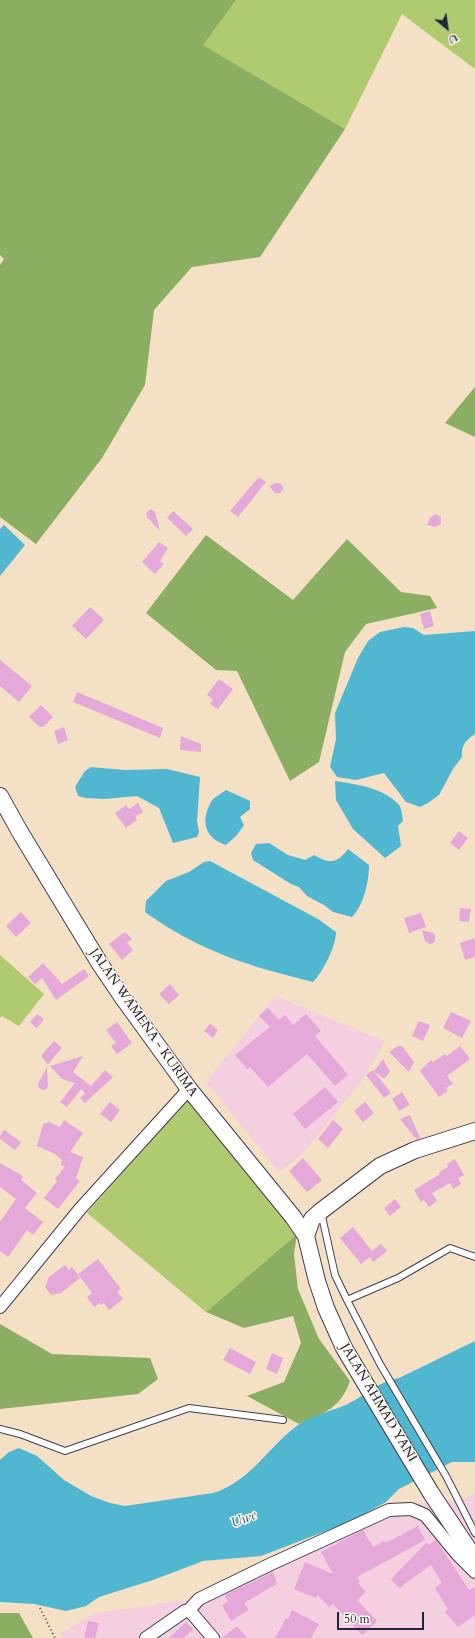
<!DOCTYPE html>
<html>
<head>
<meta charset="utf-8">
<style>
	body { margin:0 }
	#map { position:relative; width:475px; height:1638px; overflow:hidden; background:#f4e0c5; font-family:Cardo,serif }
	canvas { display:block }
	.north { position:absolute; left:427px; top:8px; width:40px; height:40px; -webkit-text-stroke:3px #fbf7ec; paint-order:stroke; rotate:151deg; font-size:11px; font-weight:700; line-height:16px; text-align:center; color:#22223b }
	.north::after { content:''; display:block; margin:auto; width:14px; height:18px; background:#22223b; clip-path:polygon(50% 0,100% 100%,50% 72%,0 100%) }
	.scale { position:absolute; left:337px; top:1612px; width:87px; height:18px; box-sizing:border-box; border:2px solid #22223b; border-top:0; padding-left:5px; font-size:12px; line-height:14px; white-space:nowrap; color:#22223b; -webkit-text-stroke:3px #fbf7ec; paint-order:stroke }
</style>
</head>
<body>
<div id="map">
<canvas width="475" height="1638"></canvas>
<div class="north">U</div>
<div class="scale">50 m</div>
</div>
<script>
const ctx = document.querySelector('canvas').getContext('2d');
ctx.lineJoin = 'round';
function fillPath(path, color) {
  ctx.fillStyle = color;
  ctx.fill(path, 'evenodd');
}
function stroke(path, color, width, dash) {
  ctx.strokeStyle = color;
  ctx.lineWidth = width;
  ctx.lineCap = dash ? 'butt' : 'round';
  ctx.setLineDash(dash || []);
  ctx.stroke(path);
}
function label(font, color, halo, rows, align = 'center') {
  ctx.font = font + ' Cardo,serif';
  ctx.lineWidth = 3;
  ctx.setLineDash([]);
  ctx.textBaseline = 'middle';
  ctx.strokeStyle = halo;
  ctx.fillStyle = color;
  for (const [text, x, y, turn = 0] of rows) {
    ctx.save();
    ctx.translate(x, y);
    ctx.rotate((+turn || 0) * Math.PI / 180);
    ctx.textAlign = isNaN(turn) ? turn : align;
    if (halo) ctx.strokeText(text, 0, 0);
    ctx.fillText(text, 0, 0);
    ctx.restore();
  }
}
const built = new Path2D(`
	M275 996 385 1041 360 1083 302 1154 279 1172 206 1082Z
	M475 1493V1638H63L60 1634 95 1613 188 1600 400 1504 461 1500Z`);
const green = new Path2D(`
	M236 0H475V69L402 14 345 129 202 45Z
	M0 955 44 994 19 1026 2 1016 0 1018Z
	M189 1095 297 1234 206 1312 87 1213Z`);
const forest = new Path2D(`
	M0 0H236L203 45 345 129 260 257 192 267 154 310 145 385 102 458 36 544 0 517V265L4 259 0 255Z
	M475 387V437L445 423Z
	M206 535 293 600 347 539 401 592 430 596 437 608 366 624 345 652 319 762 290 781 237 671 216 670 146 613Z
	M297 1234 294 1254 298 1289 319 1339 350 1381C340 1409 324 1413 299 1424L247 1396 284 1382 301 1343 293 1316 244 1328 206 1312Z
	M0 1324 52 1354 150 1358 158 1379 138 1394 0 1409Z
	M0 1613H19L33 1638H0Z`);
const water = new Path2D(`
	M4 525 25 545 0 576V529Z
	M404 627 413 628 424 635 475 631V734C466 740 461 745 462 757L453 769 439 795 428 803 420 807 406 802 384 773 356 780 337 777 330 767 336 739 335 713 358 658 368 641 380 632Z
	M91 767 124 770 167 769 200 777 197 821 199 832 197 837 173 843 159 808 137 796 104 799 86 798 78 796 75 787 85 771Z
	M335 781C355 784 385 788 399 805 402 809 402 816 403 821L398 826 401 846 385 858 353 829 336 800Z
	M226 790 250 801V809L240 817 244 825 237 835 226 845C205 838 200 822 211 802 214 797 221 794 226 790Z
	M269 843 288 855 305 860 314 855C329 864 337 864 348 849L369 865C369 881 364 905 352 917L333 912 324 905 307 896 299 887 291 884 253 860 251 853 256 844Z
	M210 861 318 919 336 932C336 946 323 972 313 982 300 979 287 975 275 972 227 959 185 941 145 912L146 901 166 881 189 872 204 862Z
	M475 1341V1462H452L399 1489 386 1502 352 1521 261 1556 203 1561 153 1580 99 1597 86 1606 66 1611 34 1604 0 1602V1460L9 1452 19 1448 37 1456 64 1480 91 1496 110 1503 125 1506 213 1493C250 1482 268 1447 298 1425 311 1416 328 1412 343 1406 363 1398 378 1381 399 1378Z`);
const building = new Path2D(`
	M259 477 266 482 238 517 230 511Z
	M276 483H279L282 485 283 490 280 493H275L269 486Z
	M151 509 155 512 160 531 147 517 146 513Z
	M173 511 193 529 186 536 167 518Z
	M435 514 441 517V524L435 527 427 525 430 518Z
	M159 542 168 548 160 561 164 564 155 574 142 562Z
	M90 607 104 620 86 639 72 626Z
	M430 611 434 626 424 629 420 614Z
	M0 660 32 686 19 702 0 686Z
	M219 679 233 689 218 709 210 704 213 700 207 695Z
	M77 692 163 728 160 738 73 702Z
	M41 705 53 717 43 727H40L29 717Z
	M64 727 68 740 58 744 54 731Z
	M181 736 201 744V752L180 750Z
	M138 803 143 812 135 817 137 820 126 828 115 813 126 805 129 809Z
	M459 831 468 838 459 850 450 843Z
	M460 908 471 909 469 922 459 921Z
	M21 912 31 923 16 937 6 926Z
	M421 913 426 927 409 933 404 918Z
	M422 930 433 933 435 935V941L433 943 430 944 425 941Z
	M125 932 132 939 127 943 133 950 122 960 109 944Z
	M475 938V957L465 960 460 943Z
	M43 963 62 984 84 969 89 976 56 1000 42 978 35 984 28 977Z
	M170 984 179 995 169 1004 159 994Z
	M268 1008 279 1020 285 1015 293 1025 306 1014 321 1031 315 1036 348 1075 335 1086 307 1054 268 1087 250 1067 247 1069 235 1055 270 1027 259 1016Z
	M451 1012 471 1021 462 1038 443 1028Z
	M37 1014 44 1019 37 1028 30 1022Z
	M419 1021 430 1025 423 1041 412 1036Z
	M117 1022 132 1043 117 1054 111 1046 116 1043 106 1030Z
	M210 1024 218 1030 213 1038 204 1031Z
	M54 1041 62 1048 48 1064 41 1056Z
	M398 1046H402L414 1062 409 1072 389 1052Z
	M460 1046 470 1059 447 1076 453 1084 446 1088 448 1091 439 1097 420 1071 431 1060 433 1062 445 1054 447 1056Z
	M83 1056 73 1072 91 1086 105 1070 113 1077 85 1103 80 1098 85 1093 81 1089 67 1107 60 1102 75 1083 62 1079 50 1066Z
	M383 1059 390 1072 384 1079 374 1071Z
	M47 1067 48 1086 45 1090H42L38 1087V1084Z
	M373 1070 391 1093 384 1098 366 1075Z
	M325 1087 338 1102 305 1129 293 1114Z
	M402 1092 410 1105 399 1111 392 1099Z
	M110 1102 120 1110 111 1122 100 1114Z
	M365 1102 374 1113 363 1122 354 1111Z
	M410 1115 420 1138 417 1140 400 1119Z
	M64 1120 83 1133 70 1152 83 1157 76 1178 80 1181 58 1209 44 1198 57 1181 55 1179 65 1167 61 1165 62 1160 55 1154 37 1146 43 1124 49 1122 60 1127Z
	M333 1120 343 1129 328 1148 318 1139Z
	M4 1130 21 1142 15 1150 0 1139V1136Z
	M303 1158 322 1180 307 1192 289 1171Z
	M455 1159 464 1175 458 1178 461 1184 453 1189 450 1183 432 1193 437 1201 429 1207 424 1200 421 1202 414 1190 440 1174 439 1172 448 1167 447 1164Z
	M0 1163 23 1176 21 1180 37 1193 25 1208 43 1222 33 1235 27 1230 8 1257 0 1251V1222L16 1199 0 1187Z
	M395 1199 401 1207 390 1216 384 1208Z
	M353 1227 372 1251 381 1244 387 1251 373 1262 370 1257 361 1264 340 1238Z
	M98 1259 121 1289 117 1292 123 1299 109 1310 104 1303 101 1305 100 1303 94 1307 87 1297 92 1293 78 1274Z
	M65 1265 69 1270 72 1267 80 1278 61 1293 51 1295 45 1287 49 1277Z
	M230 1348 256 1362 250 1374 223 1360Z
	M272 1353 283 1358 277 1374 266 1369Z
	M418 1526 425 1540 357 1577 360 1582 358 1583 366 1592 357 1600 377 1621 362 1635 333 1604 329 1607 318 1595 316 1598 294 1589 305 1562 333 1574 321 1552 349 1537 363 1530 373 1547 384 1541 386 1543Z
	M436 1540 469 1590 475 1587V1615L458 1627 445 1612 448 1609 435 1588 442 1583 431 1565 399 1588 391 1579 427 1542 428 1545Z
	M273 1572 277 1584 244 1603 249 1610 231 1621 222 1605 228 1602 225 1595Z
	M292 1610 319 1624 311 1638H275L286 1618 288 1619Z
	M88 1621 99 1623 95 1638H84Z
	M186 1622 193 1629 184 1638H169Z
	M237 1626 247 1638H222Z`);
const path = new Path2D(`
	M40 1608 55 1638`);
const lane = new Path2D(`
	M321 1212 335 1275 347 1300 398 1278 450 1248 475 1257
	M347 1300 380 1364 446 1476 475 1533
	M0 1429 20 1434 65 1451 189 1408 283 1420`);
const street = new Path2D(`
	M0 1307 80 1209 189 1089
	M189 1610 199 1599 271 1564 389 1510 411 1509 425 1515 457 1554 475 1572
	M146 1638 185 1611 189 1610 213 1638`);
const secondary = new Path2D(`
	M0 796 20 832 100 964 123 998 189 1089 293 1217 306 1236 317 1281 326 1308 344 1348 431 1493 475 1559
	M306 1236 312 1219 321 1211 380 1166 415 1150 475 1131`);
const streetNames = [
	["JALAN WAMENA - KURIMA",143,1023,55],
	["JALAN AHMAD YANI",378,1403,59]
];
const waterNames = [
	["Uwe",244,1520,-22]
];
fillPath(built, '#f3cfe0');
fillPath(green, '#b0ca70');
fillPath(forest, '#8cae62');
fillPath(water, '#51b6d0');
fillPath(building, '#e4a9d9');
stroke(lane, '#423e50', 8);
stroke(street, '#423e50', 14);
stroke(secondary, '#423e50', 18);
stroke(path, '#423e50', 2, [1, 3]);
stroke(lane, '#fff', 6);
stroke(street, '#fff', 12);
stroke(secondary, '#fff', 16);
label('13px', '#22223b', '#fbf7ec', streetNames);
label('italic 14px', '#355d77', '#fbf7ec', waterNames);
</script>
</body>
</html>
